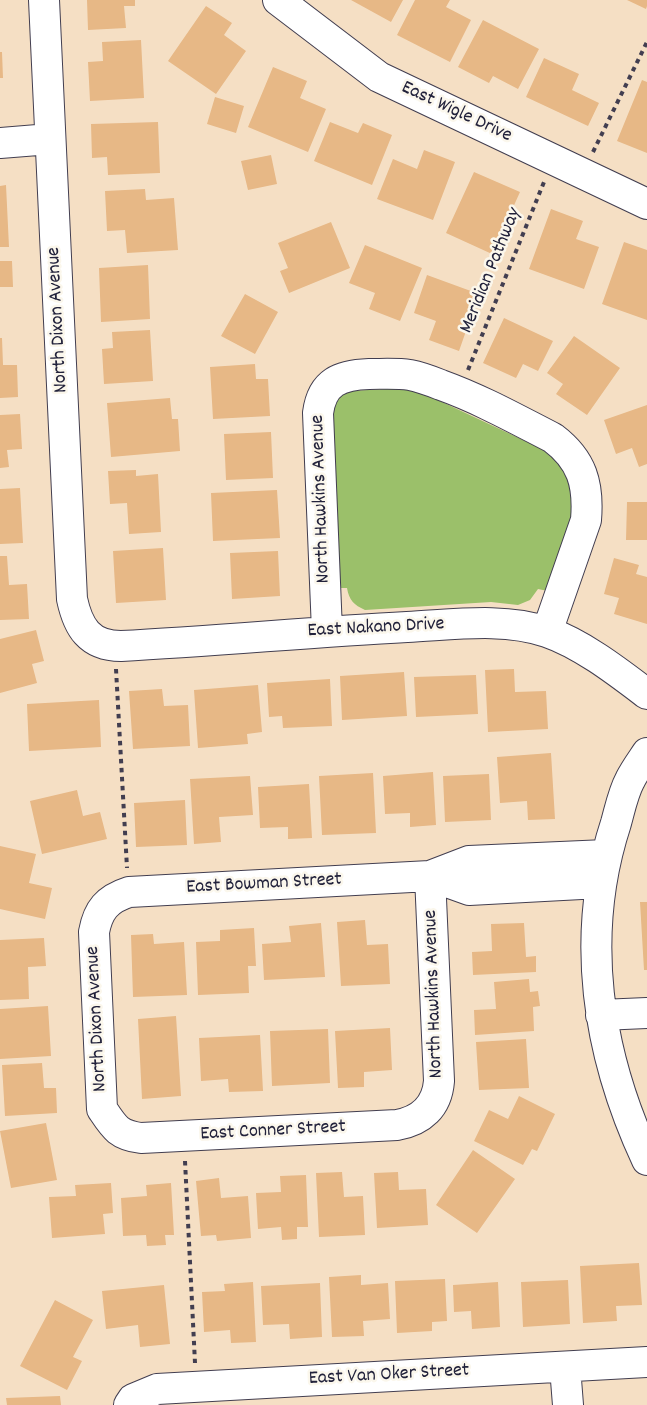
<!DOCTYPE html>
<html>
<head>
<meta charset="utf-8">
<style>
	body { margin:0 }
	canvas { display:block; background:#f5dfc4 }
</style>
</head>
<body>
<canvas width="647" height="1405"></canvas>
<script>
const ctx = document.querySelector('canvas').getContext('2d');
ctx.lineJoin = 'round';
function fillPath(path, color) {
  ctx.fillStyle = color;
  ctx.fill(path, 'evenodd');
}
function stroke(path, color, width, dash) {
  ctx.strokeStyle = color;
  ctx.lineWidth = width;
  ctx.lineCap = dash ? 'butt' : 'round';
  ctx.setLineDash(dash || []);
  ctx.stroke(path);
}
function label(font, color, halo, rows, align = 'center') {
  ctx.font = font + ' Dekko,sans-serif';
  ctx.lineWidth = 5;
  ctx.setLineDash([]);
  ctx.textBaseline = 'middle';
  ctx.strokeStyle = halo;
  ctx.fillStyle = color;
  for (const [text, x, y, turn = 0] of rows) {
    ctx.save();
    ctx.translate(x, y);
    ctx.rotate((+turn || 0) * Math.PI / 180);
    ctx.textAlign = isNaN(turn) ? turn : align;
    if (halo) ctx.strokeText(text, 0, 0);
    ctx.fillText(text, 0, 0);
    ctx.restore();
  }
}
const green = new Path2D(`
	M405 388 425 394 538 447 553 456 569 477 574 518 548 591 538 589 530 600 518 605 491 602 365 610C354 605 349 600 347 588H339L330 410 340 394 349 391Z`);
const building = new Path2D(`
	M87 0H135V6H124L126 28 88 30Z
	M351 0H403L391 22Z
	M415 0H450L446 7 471 20 450 62 397 35Z
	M627 0H647V6L646 9Z
	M206 6 232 23 224 35 246 51 216 94 168 61Z
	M483 20 539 49 518 89 493 76 489 83 458 67Z
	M141 40 144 98 90 101 88 62 103 61 102 42Z
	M0 52H2L3 78H0Z
	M544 58 579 74 572 90 599 103 588 126 526 97Z
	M273 67 307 81 300 98 326 109 308 152 248 127Z
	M642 80 647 82V153L617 141Z
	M215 97 244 106 236 133 207 124Z
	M158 122 160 173 108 175 107 157 92 158 91 124Z
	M330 122 358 133 363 123 392 135 372 185 314 161Z
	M424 150 455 162 433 220 377 199 393 159 417 169Z
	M271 155 277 184 248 190 241 161Z
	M474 172 520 192 492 254 446 233Z
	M6 185 9 247H0V186Z
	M145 189 146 200 174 198 178 250 127 253 125 230 107 231 105 191Z
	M551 209 583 221 576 239 599 247 584 289 529 269Z
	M331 222 350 268 289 293 280 271 288 268 278 243Z
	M624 242 647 250V320L602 304Z
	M365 245 422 268 400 321 369 309 375 293 349 283Z
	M0 261H12L13 287H0Z
	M148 265 150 319 101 322 99 268Z
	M427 275 479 294 459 351 429 340 436 321 414 313Z
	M245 294 278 312 255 354 221 336Z
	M504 318 553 341 538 371 523 364 516 378 483 363Z
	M150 330 153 381 104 384 102 349 113 348 112 332Z
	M574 336 620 368 587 415 556 394 563 384 547 373Z
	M0 338H2L3 365H17L18 397 0 398Z
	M255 364 256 379H268L270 416 213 419 210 367Z
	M170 398 172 419H178L180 451 111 457 107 403Z
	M647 405V464L639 467 632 448 616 454 604 420Z
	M20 414 22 449 7 450 9 467 0 468V415Z
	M271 432 273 478 226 480 224 434Z
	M136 470V476L158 474 161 532 129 534 127 503 110 504 108 471Z
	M20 488 23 543 0 544V489Z
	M277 490 280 538 213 541 211 493Z
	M627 502H647V540H626Z
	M163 548 166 600 116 603 113 551Z
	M278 551 280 596 232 599 230 553Z
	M0 556H7L9 585 27 584 29 619 0 620Z
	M614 558 639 565 636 574 647 577V624L614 614 619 598 604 594Z
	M36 630 44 661 32 664 37 683 0 693V639Z
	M514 669 515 692 546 691 548 729 488 732 485 670Z
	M404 672 407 716 342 720 340 676Z
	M476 675 478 714 416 717 414 677Z
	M330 679 332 726 283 728 282 716 269 717 267 683Z
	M258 685 262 732 247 734 248 744 198 748 194 690Z
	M162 689 164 706 188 705 190 746 133 749 129 691Z
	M99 700 101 747 29 751 27 704Z
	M551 753 555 819 528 820 527 801 500 803 497 757Z
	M433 772 436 825 410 827V813L385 814 383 776Z
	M373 773 376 833 322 835 319 776Z
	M489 774 491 820 445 822 443 776Z
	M250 776 253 815 219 817 221 842 194 844 190 779Z
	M309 784 312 838 288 839V827L260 828 258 787Z
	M77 790 83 816 100 812 107 839 42 854 30 801Z
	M185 800 187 845 136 847 134 803Z
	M0 846 36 854 29 883 52 888 45 919 0 909Z
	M640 902H647V970H644Z
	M365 920 367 945 388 944 390 984 341 986 337 922Z
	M321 923 325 977 264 980 262 944 291 942 289 926Z
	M524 923 526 957 536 956V972L473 975 472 952 492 951 491 924Z
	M254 928 256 966H248L249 993 198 995 196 942 220 941V930Z
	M153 934 154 944 184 942 187 995 133 997 131 935Z
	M44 938 46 966 28 967 29 999 0 1000V940Z
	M529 979 530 992 538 991 540 1006 533 1007 534 1031 475 1035 474 1010 496 1009 494 982Z
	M48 1006 51 1056 0 1059V1009Z
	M176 1016 181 1096 142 1099 138 1019Z
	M390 1028 392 1070 364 1072V1087L338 1088 335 1031Z
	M328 1029 330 1083 272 1086 270 1031Z
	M260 1035 263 1091 229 1092 228 1079 201 1081 199 1038Z
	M526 1039 529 1088 479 1090 476 1042Z
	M42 1063 44 1088H56L57 1113 5 1116 2 1065Z
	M519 1096 555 1114 537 1151 532 1149 523 1165 474 1141 489 1110 508 1119Z
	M46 1123 57 1180 11 1188 0 1131Z
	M473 1150 515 1179 477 1233 436 1205Z
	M342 1172 344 1197 363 1196 365 1235 319 1237 316 1173Z
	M398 1172 399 1190 426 1189 428 1225 377 1228 374 1173Z
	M306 1175 308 1227H297V1239L282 1240 281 1227 258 1229 256 1193 281 1192 280 1176Z
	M219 1178 221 1198 248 1196 251 1238 217 1241 216 1235 201 1236 196 1181Z
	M111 1183 113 1213 103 1214 105 1234 52 1238 49 1197 76 1196 75 1185Z
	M171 1183 174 1235H165L166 1245 147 1246 146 1235 123 1236 121 1198 147 1196 146 1185Z
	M639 1263 642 1305 616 1306 617 1321 583 1323 580 1266Z
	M361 1275V1285L388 1283 390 1319 363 1321 364 1336 332 1337 329 1277Z
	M445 1279 447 1321 432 1322V1331L397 1333 395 1281Z
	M568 1280 570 1324 523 1327 521 1282Z
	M253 1282 256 1342 231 1343 230 1330 204 1332 202 1292 225 1291 224 1284Z
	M498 1282 500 1327 472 1329 471 1311 454 1312 453 1285Z
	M320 1283 322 1337 290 1339 289 1324 263 1325 261 1286Z
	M164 1285 170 1344 140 1347 138 1325 106 1329 102 1291Z
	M55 1300 93 1320 73 1357 82 1361 67 1390 20 1366Z
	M60 1396 61 1405H7L6 1398Z`);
const path = new Path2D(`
	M593 152 647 42
	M468 370 544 182
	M116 669 127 868
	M185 1161 195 1363`);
const minor = new Path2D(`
	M44 0 72 599C78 627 89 646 121 646 217 641 312 632 407 627 452 625 503 617 547 632 582 644 618 672 647 694
	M278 0 379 77 647 204
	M0 143 50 139
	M327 631 318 413C322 382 340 375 369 374 383 374 397 373 410 375 421 377 431 381 441 385 480 399 516 419 553 438 582 460 589 484 586 520L547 632
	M647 753C641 762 635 770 630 780 623 793 620 809 616 823 579 936 597 1053 647 1160
	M430 876 439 1081C437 1107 421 1121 397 1125L141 1138C118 1135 114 1127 102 1109L94 932C98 910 107 899 129 892Z
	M600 883 469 890 430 876 469 861 606 855
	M601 1015 647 1013
	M565 1367 568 1405
	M129 1405 133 1399 157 1389 647 1362`);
const streetNames = [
	["East Wigle Drive",456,113,25],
	["Meridian Pathway",492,271,-68],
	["North Dixon Avenue",59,320,-93],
	["North Hawkins Avenue",322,499,-92],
	["East Nakano Drive",376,629,-3],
	["East Bowman Street",264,885,-3],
	["North Hawkins Avenue",435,994,-92],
	["North Dixon Avenue",98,1019,-93],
	["East Conner Street",273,1132,-3],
	["East Van Oker Street",389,1376,-3]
];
fillPath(green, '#9bc06a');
fillPath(building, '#e7b886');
stroke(minor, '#423e50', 32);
stroke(path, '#423e50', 4, [4.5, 4.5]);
stroke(minor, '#fff', 30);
label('20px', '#22223b', '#fbf7ec', streetNames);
</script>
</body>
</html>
